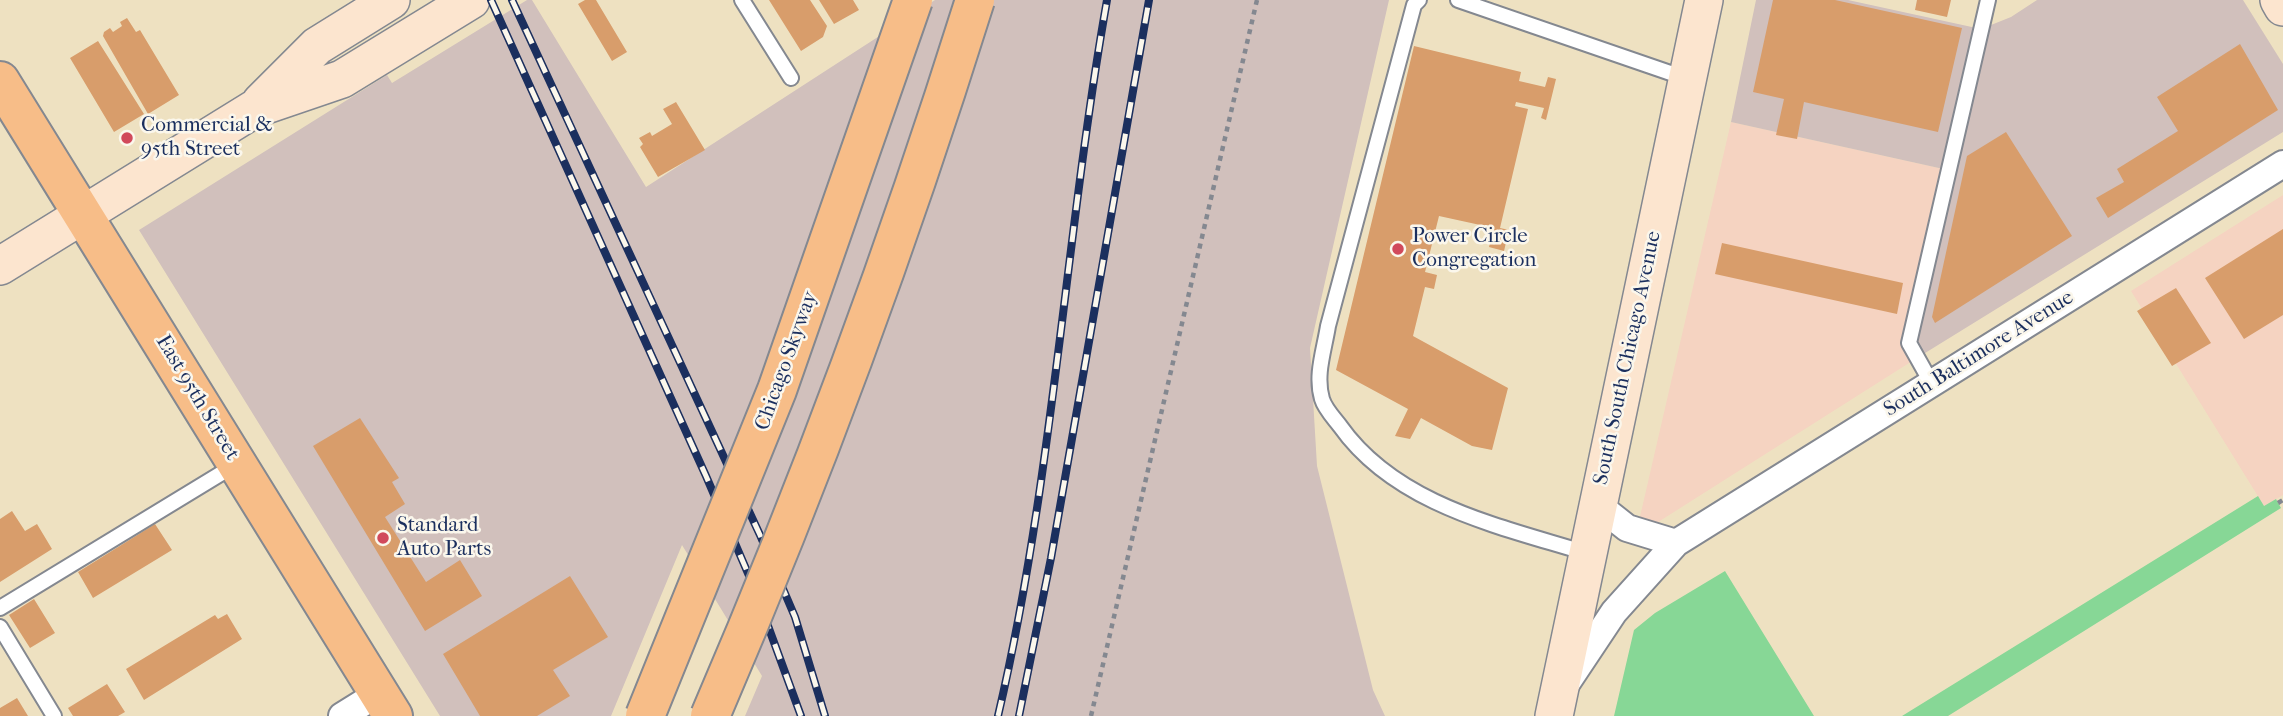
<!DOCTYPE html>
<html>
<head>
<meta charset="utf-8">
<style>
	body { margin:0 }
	canvas { display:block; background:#eee1c1 }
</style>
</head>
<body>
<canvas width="2283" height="716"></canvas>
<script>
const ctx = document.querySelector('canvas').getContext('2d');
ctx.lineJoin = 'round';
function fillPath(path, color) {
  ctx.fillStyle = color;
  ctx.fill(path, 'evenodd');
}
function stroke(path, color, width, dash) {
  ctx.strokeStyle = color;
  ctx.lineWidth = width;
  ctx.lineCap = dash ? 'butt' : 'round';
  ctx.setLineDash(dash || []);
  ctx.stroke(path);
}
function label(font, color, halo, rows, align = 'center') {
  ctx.font = font + ' "IM FELL French Canon",serif';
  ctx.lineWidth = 5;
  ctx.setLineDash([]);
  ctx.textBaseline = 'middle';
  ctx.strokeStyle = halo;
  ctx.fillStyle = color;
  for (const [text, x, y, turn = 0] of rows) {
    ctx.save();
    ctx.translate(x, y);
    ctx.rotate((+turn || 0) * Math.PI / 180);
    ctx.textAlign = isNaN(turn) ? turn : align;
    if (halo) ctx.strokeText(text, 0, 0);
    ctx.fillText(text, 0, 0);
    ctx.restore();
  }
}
const built = new Path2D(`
	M1731 122 1948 170 1917 358 1655 524 1639 521Z
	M2283 195V495L2264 506 2131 291Z`);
const industrial = new Path2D(`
	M527 0H532L646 187 935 0H1389L1310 348 1317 466 1373 690 1385 716H745L762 676 682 545 611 716H440L139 230 387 75 392 83Z
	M1756 0H1848L1981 29 2011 17 2037 0H2243L2283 64V132L1917 358 1909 343 1948 170 1731 122Z`);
const green = new Path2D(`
	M2258 496 2264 506 2276 499 2281 508 1948 716H1902Z
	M1725 571 1814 716H1614L1634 630 1655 613Z`);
const building = new Path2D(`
	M585 0H596L627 52 612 61 578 4Z
	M769 0H810L827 26 823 37 801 51Z
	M819 0H853L859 10 834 24Z
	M1773 0H1835L1962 28 1938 132 1804 102 1797 139 1776 135 1784 99 1753 92Z
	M1917 0H1951L1947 17 1915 10Z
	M127 18 136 32 140 30 179 95 148 114 103 36 104 32 110 28 113 32 122 26 120 22Z
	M98 41 144 114 114 132 70 58Z
	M2240 44 2278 110 2108 218 2096 198 2124 182 2117 169 2178 131 2157 97Z
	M1414 46 1521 72 1519 81 1545 87 1548 77 1556 79 1546 120 1541 118 1544 108 1516 102 1515 106 1528 109 1500 228 1509 230 1504 251 1489 247 1494 228 1439 216 1425 272 1437 275 1434 289 1425 287 1413 336 1508 388 1492 450 1472 446 1421 418 1410 439 1395 436 1408 409 1336 370Z
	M676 102 705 150 658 177 640 147 643 144 639 138 650 132 652 136 672 124 663 109Z
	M2006 132 2072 236 1935 323 1932 317 1967 156Z
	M2283 229V315L2244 339 2205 278Z
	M1722 243 1903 283 1897 314 1715 274Z
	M2176 288 2211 343 2172 366 2137 311Z
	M360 418 399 478 392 482 405 504 385 517 426 582 460 560 482 596 425 631 313 446Z
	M12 511 25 531 37 524 52 549 0 582V519Z
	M155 524 172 550 93 598 78 572Z
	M570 576 608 637 553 670 570 696 537 716H480L443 654Z
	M34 599 55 633 30 648 9 615Z
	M227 614 242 639 144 700 126 669 215 615 218 619Z
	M107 684 125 712 118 716H73L68 708Z
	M17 698 28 716H0V708Z`);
const path = new Path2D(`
	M2278 503 2283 500
	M1091 716 1257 0`);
const lane = new Path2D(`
	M742 0 791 78
	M1419 0 1414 5 1328 326C1324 351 1315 375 1322 399 1325 409 1334 418 1340 426 1396 505 1499 526 1586 553
	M1458 0 1685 78
	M1932 384 1909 343 1988 0
	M0 608 235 465
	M0 627 54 716`);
const street = new Path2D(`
	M1598 505 1627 528 1676 543
	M1566 684 1614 612 1676 543 2283 164
	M342 716 379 693`);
const secondary = new Path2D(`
	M2279 0 2283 7
	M261 102 317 46 391 0
	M0 266 254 109 342 79 471 0
	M1554 716 1704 0`);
const primary = new Path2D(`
	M0 81 393 716`);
const rail = new Path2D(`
	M491 0 706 476 753 585 801 716
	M512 0 760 535 795 617 825 716
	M998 716C1053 481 1065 238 1107 0
	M1019 716 1051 558 1149 0`);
const highwayBridge = new Path2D(`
	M645 716 777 390 913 0
	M710 716C811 482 899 243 975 0`);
const markers = [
	[127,138,7,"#d1495b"],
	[1398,249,7,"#d1495b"],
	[383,538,7,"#d1495b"]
];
const poiNames = [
	["Commercial &",141,126],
	["95th Street",141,150],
	["Power Circle",1412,237],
	["Congregation",1412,261],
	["Standard",397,526],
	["Auto Parts",397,550]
];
const streetNames = [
	["South Baltimore Avenue",1979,354,-32],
	["South South Chicago Avenue",1628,358,-78],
	["Chicago Skyway",787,361,-70],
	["East 95th Street",197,398,59]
];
fillPath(built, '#f5d3c1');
fillPath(industrial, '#d1c0bc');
fillPath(green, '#87d796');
fillPath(building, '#d89d6b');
stroke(lane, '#848890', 18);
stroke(street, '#848890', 30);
stroke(secondary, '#848890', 40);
stroke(primary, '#848890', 42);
stroke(path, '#848890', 4.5, [5, 5]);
stroke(lane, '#fff', 14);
stroke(street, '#fff', 26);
stroke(secondary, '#fce5cf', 37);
stroke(primary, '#f7bd88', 38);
stroke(rail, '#1b2f5e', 8);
stroke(rail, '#fbf7ec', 5, [16]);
stroke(highwayBridge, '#848890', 42, []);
stroke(highwayBridge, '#f7bd88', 38);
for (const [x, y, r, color] of markers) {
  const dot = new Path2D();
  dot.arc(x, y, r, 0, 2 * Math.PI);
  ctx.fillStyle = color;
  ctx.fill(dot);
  stroke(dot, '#fbf7ec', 2.5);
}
label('21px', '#1b2f5e', '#fbf7ec', poiNames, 'left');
label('21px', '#1b2f5e', '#fbf7ec', streetNames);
</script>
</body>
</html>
